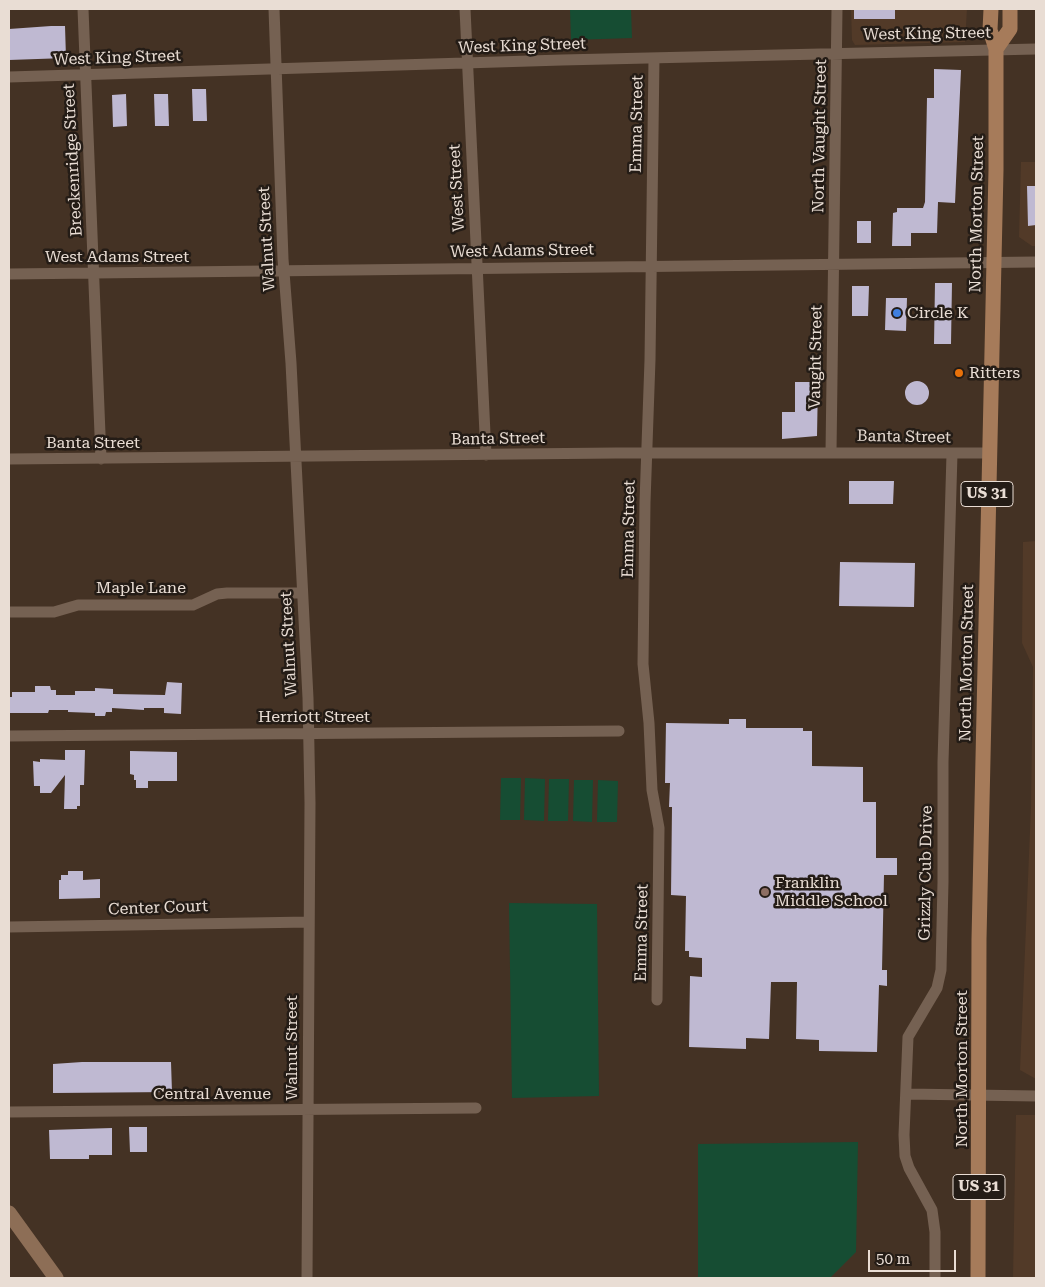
<!DOCTYPE html>
<html>
<head>
<meta charset="utf-8">
<style>
	body { margin:0 }
	#map { position:relative; width:1045px; height:1287px; overflow:hidden; background:#443224; font-family:"Roboto Serif",serif }
	canvas { display:block }
	.frame { position:absolute; inset:0; border:10px solid #e9ddd4; pointer-events:none }
	.scale { position:absolute; left:868px; top:1250px; width:88px; height:22px; box-sizing:border-box; border:2px solid #e9ddd4; border-top:0; padding-left:6px; font-size:15px; line-height:18px; white-space:nowrap; color:#e9ddd4; -webkit-text-stroke:4px #241c16; paint-order:stroke }
</style>
</head>
<body>
<div id="map">
<canvas width="1045" height="1287"></canvas>
<div class="frame"></div>
<div class="scale">50 m</div>
</div>
<script>
const ctx = document.querySelector('canvas').getContext('2d');
ctx.lineJoin = 'round';
function fillPath(path, color) {
  ctx.fillStyle = color;
  ctx.fill(path, 'evenodd');
}
function stroke(path, color, width, dash) {
  ctx.strokeStyle = color;
  ctx.lineWidth = width;
  ctx.lineCap = dash ? 'butt' : 'round';
  ctx.setLineDash(dash || []);
  ctx.stroke(path);
}
function label(font, color, halo, rows, align = 'center') {
  ctx.font = font + ' "Roboto Serif",serif';
  ctx.lineWidth = 5;
  ctx.setLineDash([]);
  ctx.textBaseline = 'middle';
  ctx.strokeStyle = halo;
  ctx.fillStyle = color;
  for (const [text, x, y, turn = 0] of rows) {
    ctx.save();
    ctx.translate(x, y);
    ctx.rotate((+turn || 0) * Math.PI / 180);
    ctx.textAlign = isNaN(turn) ? turn : align;
    if (halo) ctx.strokeText(text, 0, 0);
    ctx.fillText(text, 0, 0);
    ctx.restore();
  }
}
const built = new Path2D(`
	M851 9H967L965 42 855 45 852 40Z
	M1021 162H1036V246H1032L1019 237Z
	M1036 541V1079L1020 1070 1031 807 1033 667 1022 643 1023 542Z
	M1016 1115H1036V1278H1013Z`);
const green = new Path2D(`
	M570 9H631L632 38 571 40Z
	M501 778H521L520 820H500Z
	M525 778 545 779 544 821 524 820Z
	M549 779H569L568 821H548Z
	M574 780H593L592 822 573 821Z
	M598 780 618 781 617 822H597Z
	M509 903 597 904 599 1096 512 1098Z
	M858 1142 856 1252 830 1278H698V1144Z`);
const building = new Path2D(`
	M854 9H895V19H854Z
	M51 26H65L66 58 9 60V29Z
	M934 69 961 70 955 203 938 202 937 233H911V246H892L893 213 897 212V208H923L925 202 927 98H934Z
	M192 89H206L207 121H193Z
	M126 94 127 126 113 127 112 95Z
	M154 94H168L169 126H155Z
	M1027 186H1036V225L1028 226Z
	M857 221H871V243H857Z
	M935 283H952L951 344H934Z
	M852 286H869L868 316H852Z
	M886 298H907L906 331 885 330Z
	M905 393a12 12 0 1 1 24 0a12 12 0 1 1-24 0Z
	M795 382H818L817 436 782 439V412H795Z
	M849 481H894L893 504H849Z
	M840 562 915 563 914 607 839 606Z
	M167 682 182 683 181 714 164 713V708H144V710L112 708V712H106L105 716H95V713L68 712V710H49L48 713H9V697H12V692H35V686H50L51 690H56V695H75V691H95V688L113 689V694L165 695Z
	M729 719H746V728H803V731H812V766L863 767V802H876V858H897V875H884L882 970H887V986L879 985 877 1052 819 1051V1040L796 1039 797 982H771L769 1039 746 1038V1049L689 1047 690 976 702 977V958L689 957V951H685L686 896 671 895 672 807H669L670 783H665L666 723 729 724Z
	M65 750H85L84 785H80V806H77V809H64L65 775 51 793H40V786H34L33 761 40 762V759L65 760Z
	M130 751 177 752V781H148V788H136V780H134V775L130 774Z
	M68 871H83V880L100 879V898L59 899V880H61V875H68Z
	M82 1062H171L172 1092 53 1093V1064Z
	M129 1127H147V1152H130Z
	M112 1128V1155H89V1159H50L49 1130Z`);
const street = new Path2D(`
	M83 9 101 459
	M274 9 283 259 291 363 308 698 310 803 307 1278
	M465 9 486 455
	M654 58 650 360 645 502 643 664 649 723 652 790 659 828 657 1000
	M9 77 562 60 1036 49
	M9 274 1036 262
	M831 452 837 9
	M9 459 616 453H988
	M9 612H54L78 605H193L217 594 227 593H302
	M9 736 619 731
	M9 927 309 922
	M907 1094 1036 1096
	M9 1112 476 1108
	M935 1278V1232L932 1210 909 1168 905 1156 904 1135 908 1037 937 988 941 970 943 882V762L952 454`);
const secondary = new Path2D(`
	M9 1213 56 1278`);
const primary = new Path2D(`
	M996 49 1010 29V9
	M978 1278 979 939 996 170V49L990 30 991 9`);
const markers = [
	[897,313,5,"#3f7fe0"],
	[959,373,5,"#e8710a"],
	[765,892,5,"#8d6e63"]
];
const shields = [
	[987,494,52],
	[979,1187,52]
];
const shieldNames = [
	["US 31",987,494],
	["US 31",979,1187]
];
const streetNames = [
	["West King Street",927,34,-1],
	["West King Street",522,46,-2],
	["West King Street",117,58,-2],
	["Emma Street",637,124,-89],
	["North Vaught Street",820,136,-89],
	["Breckenridge Street",73,160,-93],
	["West Street",457,188,-93],
	["North Morton Street",977,214,-89],
	["Walnut Street",267,239,-93],
	["West Adams Street",522,251,-1],
	["West Adams Street",117,257],
	["Vaught Street",816,357,-89],
	["Banta Street",904,437,1],
	["Banta Street",498,439,-1],
	["Banta Street",93,443],
	["Emma Street",629,529,-89],
	["Maple Lane",141,588],
	["Walnut Street",289,644,-93],
	["North Morton Street",967,663,-89],
	["Herriott Street",314,717],
	["Grizzly Cub Drive",926,873,-89],
	["Center Court",158,908,-2],
	["Emma Street",642,933,-89],
	["Walnut Street",292,1048,-90],
	["North Morton Street",962,1069,-90],
	["Central Avenue",212,1094]
];
const poiNames = [
	["Circle K",907,313],
	["Ritters",969,373],
	["Franklin",775,883],
	["Middle School",775,901]
];
fillPath(built, '#523a28');
fillPath(green, '#164d33');
fillPath(building, '#bfb9d2');
stroke(street, '#756152', 11);
stroke(secondary, '#8d6e56', 15);
stroke(primary, '#a67b5a', 15);
for (const [x, y, r, color] of markers) {
  const dot = new Path2D();
  dot.arc(x, y, r, 0, 2 * Math.PI);
  ctx.fillStyle = color;
  ctx.fill(dot);
  stroke(dot, '#241c16', 2);
}
for (const [x, y, w] of shields) {
  const box = new Path2D();
  box.roundRect(x - w / 2, y - 12.5, w, 25, 4);
  ctx.fillStyle = '#241c16';
  ctx.fill(box);
  stroke(box, '#e9ddd4', 1);
}
label('bold 15px', '#e9ddd4', null, shieldNames);
label('16px', '#e9ddd4', '#241c16', streetNames);
label('16px', '#e9ddd4', '#241c16', poiNames, 'left');
</script>
</body>
</html>
